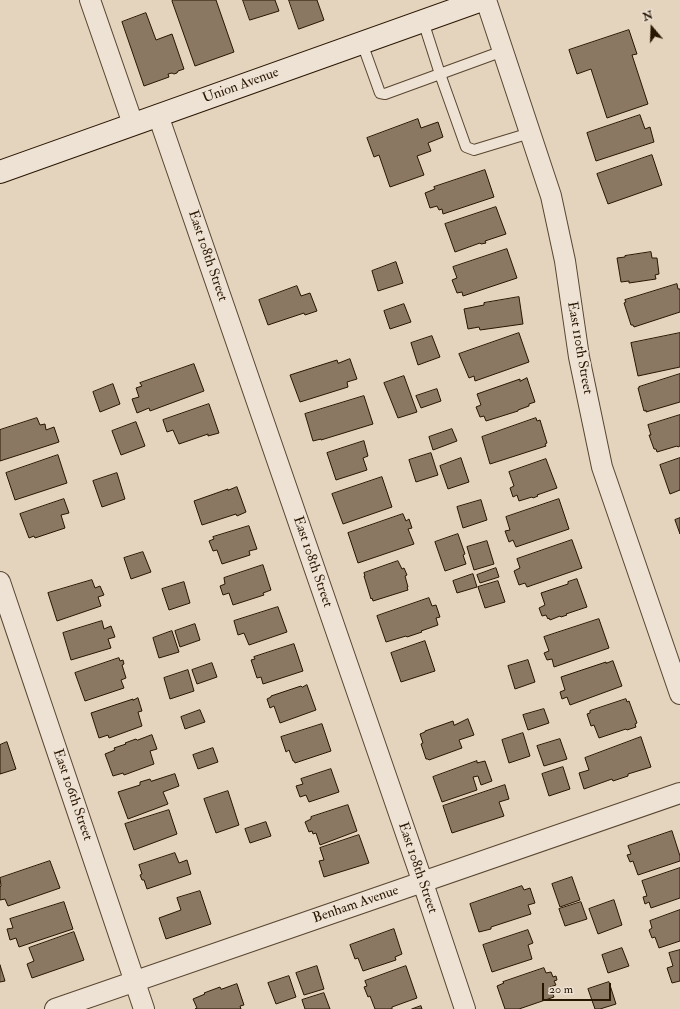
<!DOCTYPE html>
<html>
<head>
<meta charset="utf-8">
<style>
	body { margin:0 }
	#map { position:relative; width:680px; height:1009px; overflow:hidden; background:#e4d3bd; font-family:"IM FELL Double Pica",serif }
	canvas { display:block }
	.north { position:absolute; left:632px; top:8px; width:40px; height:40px; -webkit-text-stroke:3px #ede2d4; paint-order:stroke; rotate:341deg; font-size:11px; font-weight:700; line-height:16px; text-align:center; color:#291600 }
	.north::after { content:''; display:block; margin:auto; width:14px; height:18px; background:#291600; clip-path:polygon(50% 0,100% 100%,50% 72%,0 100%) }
	.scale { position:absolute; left:542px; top:983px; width:69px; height:18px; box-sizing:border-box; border:2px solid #291600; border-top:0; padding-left:5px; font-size:12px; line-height:14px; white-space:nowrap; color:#291600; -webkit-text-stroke:3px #ede2d4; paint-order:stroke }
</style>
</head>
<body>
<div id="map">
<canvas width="680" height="1009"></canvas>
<div class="north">N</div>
<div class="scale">20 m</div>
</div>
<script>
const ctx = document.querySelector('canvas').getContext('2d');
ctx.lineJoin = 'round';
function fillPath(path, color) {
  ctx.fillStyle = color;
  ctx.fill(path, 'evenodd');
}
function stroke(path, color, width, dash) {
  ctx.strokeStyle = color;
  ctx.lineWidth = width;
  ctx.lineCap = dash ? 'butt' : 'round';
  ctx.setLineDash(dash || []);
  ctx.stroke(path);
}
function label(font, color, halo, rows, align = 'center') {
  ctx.font = font + ' "IM FELL Double Pica",serif';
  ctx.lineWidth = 4;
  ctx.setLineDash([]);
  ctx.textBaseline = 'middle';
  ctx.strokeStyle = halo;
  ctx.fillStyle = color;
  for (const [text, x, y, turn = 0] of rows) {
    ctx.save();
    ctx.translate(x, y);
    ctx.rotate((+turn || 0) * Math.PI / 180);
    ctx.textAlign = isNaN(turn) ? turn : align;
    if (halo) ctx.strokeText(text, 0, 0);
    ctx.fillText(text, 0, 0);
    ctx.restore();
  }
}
const building = new Path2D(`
	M174 0H216L234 52 195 66 172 1Z
	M243 0H275L279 11 250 20Z
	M289 0H317L324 20 299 29Z
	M146 13 156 40 172 34 184 69 178 71 177 73 174 74 172 73 168 74 169 77 144 86 122 22Z
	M629 30 637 54 632 55 648 104 607 118 591 69 577 74 569 50Z
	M640 115 645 129 650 127 654 142 596 161 587 133Z
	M418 119 421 128 438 122 443 137 428 143 431 151 417 156 424 175 390 187 379 155 374 157 367 138Z
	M652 155 662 185 608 204 597 174Z
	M485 170 494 197 443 214 442 209 439 210 437 206 430 208 425 193 435 189 434 187Z
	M496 207 506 234 485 241 486 243 481 244 480 243 455 252 445 224Z
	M507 249 517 278 463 296 462 292 457 293 452 280 457 278 453 267Z
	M651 252 652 258H657L659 274 655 275 656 279 629 283V281L621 282 617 258 625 257V256Z
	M396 262 403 283 378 291 372 271Z
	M677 284 678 289H680V312L634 327 633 325H631L624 303 626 302 625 300Z
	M297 286 301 296 310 293 317 311 305 315 304 313 268 325 259 300Z
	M519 297 523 324 480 330 479 327 468 329 464 309 484 305V303Z
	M404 304 411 322 390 329 384 311Z
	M519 333 529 362 475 381 474 376 469 378 459 354Z
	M680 333V367L638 376 631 343Z
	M432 336 440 357 418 365 411 343Z
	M350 359 357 379 347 382 348 387 300 402 290 375 337 360 338 363Z
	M194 364 204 391 150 411 149 408 137 413 132 399 139 397 136 388 142 386 140 383Z
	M680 374V402L646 412V410L644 411 638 388H639V387Z
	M404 376 417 412 398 418 384 383Z
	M527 378 535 402 529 404V406L518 410V411L486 421 484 416 480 417 476 407 481 405 477 394 520 379V381Z
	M113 384 120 404 100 412 93 392Z
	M437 389 441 401 421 408 416 396Z
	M364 396 373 424 321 440V439L313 441 305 414Z
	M209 404 219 433 208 436V434L179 444 173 430 167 432 163 420Z
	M680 415V446L678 447 677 446 657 452 656 449H654L649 435H651L648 425Z
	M37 418 40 425 45 424 46 430 54 427 59 442 0 461V430Z
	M536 418 537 421 540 420 547 443 545 444 546 446 490 464 482 437Z
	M136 422 145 446 121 455 112 431Z
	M452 429 457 441 433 450 429 437Z
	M364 441 368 456 363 458 367 470 336 480 327 453Z
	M431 453 438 475 416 482 409 460Z
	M58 455 67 483 15 500 6 473Z
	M461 458 469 482 448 489 440 466Z
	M680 458V490L670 494 660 465Z
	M546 459 557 488 537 495 538 496 533 498 532 497 519 501 517 495 513 497 510 488 514 486 509 472Z
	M117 473 125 499 102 507 93 481Z
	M382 477 392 507 343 524 332 494Z
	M237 487 246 512 237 516 236 514 202 525 194 501 228 489V490Z
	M64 499 69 513 61 515 65 528 35 538 34 536 29 538 20 514Z
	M559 499 569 529 516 547 513 540 509 542 505 531 510 530 506 517Z
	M481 500 487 520 463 528 457 507Z
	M403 514 406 521 409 519 412 528 408 529 414 544 358 563 348 533Z
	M680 518V534L675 520Z
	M249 526 257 549 249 551 250 555 222 564 217 550 213 551 209 541 214 539 213 537Z
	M458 534 465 554 463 555 466 564 445 571 435 542Z
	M572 540 582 568 527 587 525 583 519 585 514 571 520 568 517 559Z
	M487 541 494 564 474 570 467 547Z
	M143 552 151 572 131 579 124 558Z
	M398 561 402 569 404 568 407 575 405 576 408 587H407L408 590 373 601 372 598 371 599 364 576H365L364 573Z
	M263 565 271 590 263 593 264 595 233 605 229 593 223 595 220 586 225 584 224 578Z
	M496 568 499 577 480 583 477 575Z
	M473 574 477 587 457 593 453 581Z
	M577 579 587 607 566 614 567 615 561 617 560 616 550 620 549 618 548 619 546 615 542 616 539 608 545 605 541 593 568 584V582Z
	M92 580 95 588 100 586 104 595 98 597 101 606 57 621 48 593Z
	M498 581 505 602 485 608 478 587Z
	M184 582 190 603 169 610 162 589Z
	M429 598 432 606 436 605 440 617 436 618 438 625 421 631 422 632 407 637 406 636 386 642 377 616Z
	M278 607 287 632 249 645 244 633 238 635 234 621Z
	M599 619 609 648 554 667 552 659 547 660 544 653 549 651 544 637Z
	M102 621 104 629 111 626 115 637 108 639 111 648 71 660 63 633Z
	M195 624 200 640 180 647 175 631Z
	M172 631 179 652 159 658 153 638Z
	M425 641 435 671 401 682 391 653Z
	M294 644 303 671 263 684 261 677 257 678 251 660 255 659 254 657Z
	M119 658 120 661 123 660 124 664 122 665 126 678 121 680 124 688 85 701 75 673Z
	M528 660 535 682 515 689 508 666Z
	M613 661 622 686 570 705 567 697 562 699 560 692 565 690 561 677 606 662V663Z
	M212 663 217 677 197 684 192 670Z
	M188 670 194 691 170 699 164 678Z
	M307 685 316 710 280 723 274 706 270 708 267 699 271 697V696L301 686 302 687Z
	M138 698 142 711 138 712 142 726 109 738 108 735 99 738 91 713 133 699V700Z
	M626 699 627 702 629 701 637 723 635 724 636 727 627 730 626 729 599 738 594 725 591 726 587 714 590 713V711Z
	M544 709 549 723 528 730 523 715Z
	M200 710 205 722 185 729 181 717Z
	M468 719 474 735 459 740 462 748 429 760 428 759H426L421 744 423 743 420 734 425 732V731L453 721 454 725Z
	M322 724 331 751 295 763 294 761H293L289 750 286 752 281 737Z
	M523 733 530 756 509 763 502 740Z
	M152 735 157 749 150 751 154 764 124 775 123 773 113 776 105 754 115 750 114 748 126 744 125 743 136 739 137 740Z
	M641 737 651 767 628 774V776L613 781 612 779 584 789 579 773 589 770 585 758Z
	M560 739 567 759 544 766 537 746Z
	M7 742 16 769 0 774V745Z
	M213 748 218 762 198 769 193 755Z
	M477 761V763L485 761 492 781 481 785 478 776 473 777 477 790 442 802 433 777Z
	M563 767 570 789 549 796 542 774Z
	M331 769 339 792 309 802 306 795 300 797 296 786 303 784 301 779Z
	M175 774 179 786 163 792 168 804 128 819 118 792 140 785V782L150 779 151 781Z
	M505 785 509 799 499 802 504 816 452 833 443 806Z
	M228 791 239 825 216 833 204 799Z
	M348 805 357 831 320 845 316 833 313 834 312 831 309 832 305 822 311 819V817Z
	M169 810 177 834 134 850 125 824Z
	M266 822 271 836 250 843 245 829Z
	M672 831 680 856V861L638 875 633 861 630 862 627 855 631 854 628 846Z
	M359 835 369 863 324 877 319 861 324 860 320 848Z
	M175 853 179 863 187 860 191 874 147 889 144 880H142L140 875 142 874 139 865Z
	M50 861 60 888 8 906 5 899 0 900V887L1 886 0 878Z
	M680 868V898L651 908 649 902 645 904 643 897 647 896 642 881Z
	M572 877 580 900 560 907 552 884Z
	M522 886 524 890 530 888 535 903 528 905 531 914 491 927V929L479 932 470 904Z
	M200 891 211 924 166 939 159 918 181 910 177 898Z
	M614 900 622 925 598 934 589 909Z
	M64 902 73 929 19 947 16 938 10 940 7 929 13 928 10 919Z
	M581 902 587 919 565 926 559 909Z
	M680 910V941L659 948 655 937 652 938 649 930 652 928 650 921Z
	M394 929 402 954 395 957 396 960 363 971 358 958 355 959 350 945Z
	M528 930 533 943 528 945 532 959 492 972 483 945Z
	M74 932 84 960 32 978 27 964 34 961 29 948Z
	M622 948 629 966 608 973 602 955Z
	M680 950V981L672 983 667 968 673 966 669 953Z
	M0 965 5 981 0 982Z
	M317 966 324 989 304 995 296 973Z
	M406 966 417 998 392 1007V1009H375L370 996 368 997 364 987 367 986 365 981Z
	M544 968 546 973 551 972 553 977 556 976 557 980 554 981 556 985 550 987 554 997 519 1009H505L497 986 504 983 503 982Z
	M289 976 296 997 276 1004 268 983Z
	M609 982 616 1004 600 1009H595L588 989Z
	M237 984 244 1005 240 1006 241 1009H195L197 1008 193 999 205 994 204 993 220 987 221 989Z
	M324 993 330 1009H305L302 1000Z
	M421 1006 422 1009H412Z`);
const lane = new Path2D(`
	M423 21 440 74 466 147 474 150 530 133
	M362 43 380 93 385 94 503 51`);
const street = new Path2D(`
	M90 0 133 124
	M486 0 551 196 565 261 579 357 602 467 680 694
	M158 115 423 883 465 1009
	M0 582 144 1009
	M55 1009 680 793`);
const secondary = new Path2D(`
	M0 172 482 0`);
const streetNames = [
	["Union Avenue",241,86,-20],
	["East 108th Street",207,256,71],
	["East 110th Street",579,348,80],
	["East 108th Street",312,562,71],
	["East 106th Street",72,795,71],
	["East 108th Street",417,868,71],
	["Benham Avenue",356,905,-19]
];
fillPath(building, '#8a7862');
stroke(building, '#291600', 1);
stroke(lane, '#58452f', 12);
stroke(street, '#58452f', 22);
stroke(secondary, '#291600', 24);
stroke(lane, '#ede2d4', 10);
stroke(street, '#ede2d4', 20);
stroke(secondary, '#ede2d4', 22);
label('14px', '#291600', '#ede2d4', streetNames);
</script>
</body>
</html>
